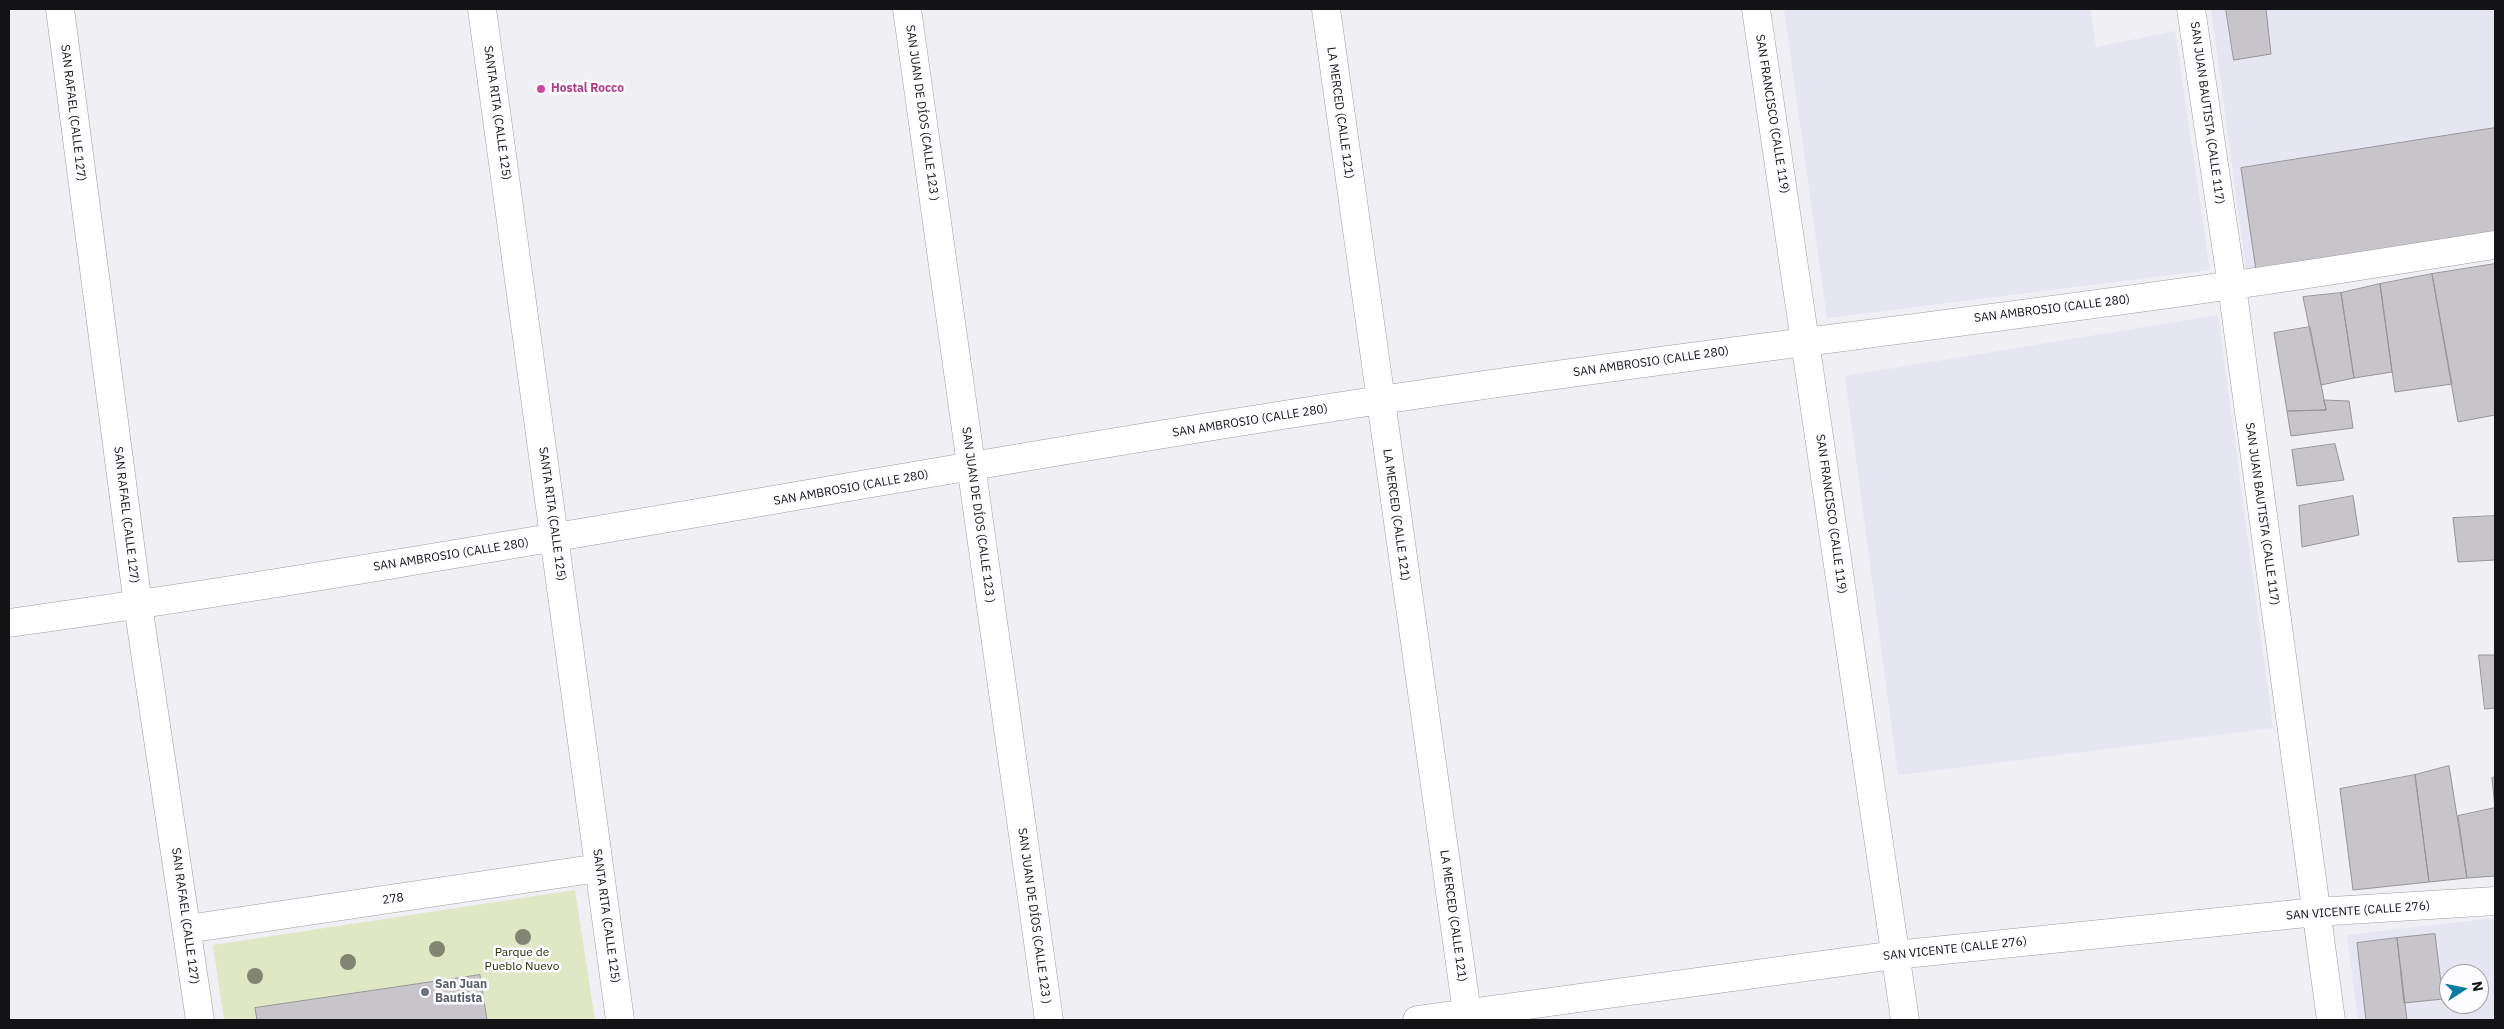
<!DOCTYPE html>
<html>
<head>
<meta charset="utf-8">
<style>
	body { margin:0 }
	#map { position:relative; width:2504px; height:1029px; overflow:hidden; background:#efeff4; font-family:"IBM Plex Sans",sans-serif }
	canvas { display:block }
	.frame { position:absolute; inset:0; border:10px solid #131214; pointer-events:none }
	.north { position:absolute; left:2439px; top:964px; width:50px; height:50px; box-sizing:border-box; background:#fdfdff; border:1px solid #9f9fa1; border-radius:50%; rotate:79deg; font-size:14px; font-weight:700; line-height:20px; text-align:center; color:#131214 }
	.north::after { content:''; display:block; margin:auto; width:18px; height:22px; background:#037da4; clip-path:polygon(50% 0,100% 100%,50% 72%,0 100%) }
</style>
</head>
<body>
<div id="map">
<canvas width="2504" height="1029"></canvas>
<div class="frame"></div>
<div class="north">N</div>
</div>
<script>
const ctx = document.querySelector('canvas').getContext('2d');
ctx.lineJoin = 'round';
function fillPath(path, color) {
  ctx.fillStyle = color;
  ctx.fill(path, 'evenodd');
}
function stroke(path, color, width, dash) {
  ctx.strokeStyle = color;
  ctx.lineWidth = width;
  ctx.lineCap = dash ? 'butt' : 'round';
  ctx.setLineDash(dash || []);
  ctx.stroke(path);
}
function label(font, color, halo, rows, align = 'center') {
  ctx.font = font + ' "IBM Plex Sans",sans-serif';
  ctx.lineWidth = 5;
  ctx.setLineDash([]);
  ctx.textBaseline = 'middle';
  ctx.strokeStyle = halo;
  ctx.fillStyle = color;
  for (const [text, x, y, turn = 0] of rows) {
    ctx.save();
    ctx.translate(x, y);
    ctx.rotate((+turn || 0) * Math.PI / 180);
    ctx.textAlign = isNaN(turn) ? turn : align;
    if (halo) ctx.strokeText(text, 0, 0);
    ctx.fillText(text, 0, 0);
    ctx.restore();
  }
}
const built = new Path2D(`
	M1784 9H2090L2096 47 2175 31 2210 270 1827 318Z
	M2211 9H2495V239L2247 277Z
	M2218 315 2273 728 1898 775 1845 376Z
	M2495 918V1020H2358L2347 935ZM2449 974H2479V1004H2449Z`);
const green = new Path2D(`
	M575 890 595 1020H224L213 945Z`);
const building = new Path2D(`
	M2226 9H2266L2271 54 2234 60Z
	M2495 128V234L2256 270 2241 168Z
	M2495 264V415L2458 422 2432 274Z
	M2432 274 2452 384 2395 392 2380 284Z
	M2380 284 2392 372 2354 378 2341 293Z
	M2341 293 2354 378 2321 385 2303 297Z
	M2310 327 2326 410 2287 411 2274 333Z
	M2324 400 2349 401 2353 428 2291 436 2287 411 2326 410Z
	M2335 444 2344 480 2297 486 2292 450Z
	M2353 496 2359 535 2302 547 2299 506Z
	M2495 516V560L2458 562 2453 518Z
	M2479 655H2495V708L2485 709Z
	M2449 766 2467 878 2429 882 2415 775Z
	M2415 775 2429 882 2353 890 2340 789Z
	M2495 777V808L2492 778Z
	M2495 808V876L2467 878 2458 816Z
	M2435 934 2443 999 2404 1003 2397 938Z
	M2397 938 2407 1020H2366L2357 943Z
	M480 975 487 1020H257L255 1008Z`);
const minor = new Path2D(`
	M60 9 138 605 200 1020
	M482 9 620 1020
	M907 9 1049 1020
	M1326 9 1468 1020
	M1756 9 1905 1020
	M2191 9 2232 286 2331 1020
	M9 623C468 559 923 469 1381 400 1664 357 1949 326 2233 285 2321 273 2408 258 2495 245
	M187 929 599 868
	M1417 1020 1895 955 2316 912 2495 901`);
const trees = [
	[523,937],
	[437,949],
	[348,962],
	[255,976]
];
const markers = [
	[541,89,5,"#d1479c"],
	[425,992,5,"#6b7280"]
];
const hotelNames = [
	["Hostal Rocco",551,89]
];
const streetNames = [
	["SAN RAFAEL (CALLE 127)",73,113,83],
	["SANTA RITA (CALLE 125)",497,113,82],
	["SAN JUAN DE DÍOS (CALLE 123 )",922,113,82],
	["LA MERCED (CALLE 121)",1340,113,82],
	["SAN JUAN BAUTISTA (CALLE 117)",2207,113,82],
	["SAN FRANCISCO (CALLE 119)",1772,114,81],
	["SAN AMBROSIO (CALLE 280)",2052,309,-7],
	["SAN AMBROSIO (CALLE 280)",1651,362,-8],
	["SAN AMBROSIO (CALLE 280)",1250,421,-9],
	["SAN AMBROSIO (CALLE 280)",851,488,-10],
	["SANTA RITA (CALLE 125)",552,514,82],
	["SAN FRANCISCO (CALLE 119)",1831,514,82],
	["SAN JUAN BAUTISTA (CALLE 117)",2262,514,82],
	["SAN RAFAEL (CALLE 127)",126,515,83],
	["SAN JUAN DE DÍOS (CALLE 123 )",978,515,82],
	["LA MERCED (CALLE 121)",1396,515,82],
	["SAN AMBROSIO (CALLE 280)",451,555,-9],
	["278",393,899,-8],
	["SAN VICENTE (CALLE 276)",2358,911,-4],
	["SAN RAFAEL (CALLE 127)",185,916,82],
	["SANTA RITA (CALLE 125)",606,916,82],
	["SAN JUAN DE DÍOS (CALLE 123 )",1034,916,82],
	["LA MERCED (CALLE 121)",1453,916,82],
	["SAN VICENTE (CALLE 276)",1955,949,-6]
];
const parkNames = [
	["Parque de",522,953],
	["Pueblo Nuevo",522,967]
];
const worshipNames = [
	["San Juan",435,985],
	["Bautista",435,999]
];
fillPath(built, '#e6e5f2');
fillPath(green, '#dfe7c4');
fillPath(building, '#c8c5ca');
stroke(building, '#969498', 1);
stroke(minor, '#9d9da2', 29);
stroke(minor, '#fff', 28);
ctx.fillStyle = '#828571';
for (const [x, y] of trees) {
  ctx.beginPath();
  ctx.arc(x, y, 8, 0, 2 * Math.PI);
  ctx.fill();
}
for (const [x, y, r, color] of markers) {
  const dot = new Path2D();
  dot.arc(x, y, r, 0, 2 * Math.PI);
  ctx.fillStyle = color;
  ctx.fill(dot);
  stroke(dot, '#fdfdff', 2);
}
label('bold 12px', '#b23c85', '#fdfdff', hotelNames, 'left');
label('12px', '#131214', '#fdfdff', streetNames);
label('12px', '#292f06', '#fdfdff', parkNames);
label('bold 12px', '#5b616d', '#fdfdff', worshipNames, 'left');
</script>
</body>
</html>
